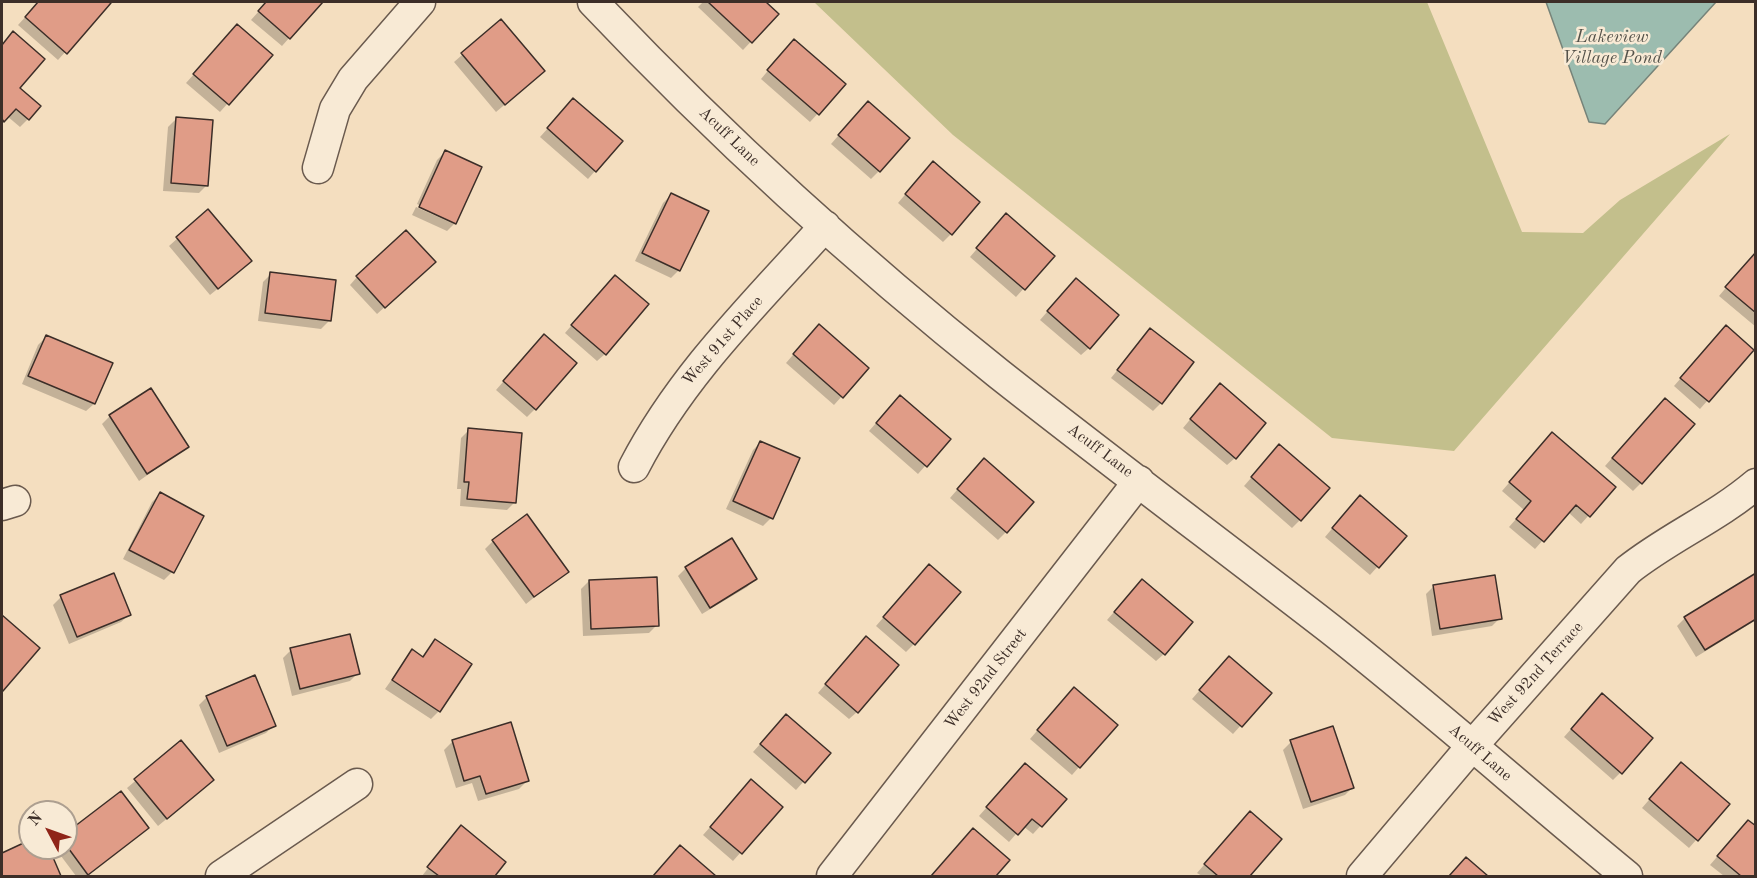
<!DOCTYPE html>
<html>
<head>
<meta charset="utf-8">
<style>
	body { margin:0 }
	#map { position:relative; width:1757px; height:878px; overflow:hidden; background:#f4debf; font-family:"Old Standard TT",serif }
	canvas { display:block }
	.frame { position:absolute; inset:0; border:3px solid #3c2e28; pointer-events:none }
	.north { position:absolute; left:18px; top:800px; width:60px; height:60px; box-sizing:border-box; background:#f8ead5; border:2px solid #ad9f90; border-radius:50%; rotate:311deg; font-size:16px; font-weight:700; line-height:24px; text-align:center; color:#3c2e28 }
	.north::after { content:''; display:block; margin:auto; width:21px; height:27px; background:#8f2418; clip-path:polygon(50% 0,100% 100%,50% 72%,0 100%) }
</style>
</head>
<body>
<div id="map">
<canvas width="1757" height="878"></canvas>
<div class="frame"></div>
<div class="north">N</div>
</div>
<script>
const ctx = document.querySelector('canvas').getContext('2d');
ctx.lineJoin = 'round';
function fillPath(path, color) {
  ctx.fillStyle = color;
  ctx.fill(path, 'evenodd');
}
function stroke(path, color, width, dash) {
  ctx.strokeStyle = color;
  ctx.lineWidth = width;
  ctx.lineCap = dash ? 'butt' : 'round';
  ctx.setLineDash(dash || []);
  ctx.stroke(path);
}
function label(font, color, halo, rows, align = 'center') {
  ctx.font = font + ' "Old Standard TT",serif';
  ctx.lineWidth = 5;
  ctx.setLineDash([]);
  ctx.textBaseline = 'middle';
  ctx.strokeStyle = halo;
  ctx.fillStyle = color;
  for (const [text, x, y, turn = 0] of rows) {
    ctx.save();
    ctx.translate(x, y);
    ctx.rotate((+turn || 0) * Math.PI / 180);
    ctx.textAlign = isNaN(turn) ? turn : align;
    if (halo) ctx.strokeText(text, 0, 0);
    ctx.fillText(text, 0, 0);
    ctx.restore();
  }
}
const green = new Path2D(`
	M814 2H1427L1522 232 1583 233 1620 200 1730 134 1454 451 1332 438 953 135Z`);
const water = new Path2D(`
	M1546 2H1716L1605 124 1589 122Z`);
const shadow = new Path2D(`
	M39 2H107L109 3 58 60 18 25Z
	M267 2H321L282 46 251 20Z
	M703 2H764L777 14 743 50 698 7Z
	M501 21 535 79 496 112 454 62Z
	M13 33 18 88 28 119 20 127 7 116 2 122V46Z
	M230 34 271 55 220 112 186 83Z
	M786 49 844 85 810 122 761 79Z
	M566 108 595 171 588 179 540 137Z
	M860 111 879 171 871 179 831 144Z
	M176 119 207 185 199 193 163 191 168 127Z
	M445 152 455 223 454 224V221L417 204 437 160Z
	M925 171 951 234 943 242 898 203Z
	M671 195 679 270 671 278 635 261 663 203Z
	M416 207 454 224 447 231 412 215Z
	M208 211 242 269 210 295 169 246Z
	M999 223 1053 256 1016 297 970 257Z
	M1756 252V327L1719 296Z
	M426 270 377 314 350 285 357 277Z
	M271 274 329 321 321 329 258 321 263 282Z
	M607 284 605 354 597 361 565 333Z
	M1068 288 1089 348 1081 355 1040 320Z
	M1150 330 1161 403 1153 411 1111 378Z
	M811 334 867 368 834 405 786 363Z
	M1718 335 1752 350 1700 409 1674 386Z
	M46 337 111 364 94 404 86 411 22 384 38 345Z
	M536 344 535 409 527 417 496 390Z
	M1212 393 1235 458 1227 465 1183 428Z
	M892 405 949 439 918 474 869 431Z
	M1657 407 1641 483 1633 491 1605 466Z
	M110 416 187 447 139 481 102 424Z
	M469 430 515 502 507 510 460 506 461 489H457L461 438Z
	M761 442 798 459 771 518 763 526 726 509 753 450Z
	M1544 442 1614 487 1581 524 1568 512 1535 549 1509 527 1524 510 1502 491Z
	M1272 454 1300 520 1292 528 1244 486Z
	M976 468 1006 532 998 540 950 498Z
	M160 494 202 516 172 572 164 580 123 559 152 502Z
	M1352 505 1405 536 1370 575 1325 537Z
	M493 541 567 571 526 604 485 549Z
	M686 568 755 579 747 587 702 614 678 576Z
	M921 574 914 644 906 652 876 626Z
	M1756 575V620L1696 657 1677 626 1685 618Z
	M589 581 657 625 649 633 583 636 581 589Z
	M1434 586 1500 618 1492 626 1432 636 1426 594Z
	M1134 589 1164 654 1156 661 1107 620Z
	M61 597 129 615 121 622 69 644 53 605Z
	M2 617 38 648 2 690Z
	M435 641 439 711 431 719 385 689 412 651 421 658Z
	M858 646 857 712 849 719 818 693Z
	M291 650 358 673 350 681 292 696 283 658Z
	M1221 666 1270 693 1233 734 1192 699Z
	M207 697 274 725 266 733 219 753 199 705Z
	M1066 697 1079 767 1072 775 1030 739Z
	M1594 703 1621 772 1613 780 1564 737Z
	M510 724 527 781 519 789 478 801 472 783 456 788 444 750 452 742Z
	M778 724 829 753 796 790 753 752Z
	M181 742 204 788 158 826 127 788Z
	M1291 742 1353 787 1345 795 1303 809 1283 750Z
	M1673 772 1728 804 1689 848 1642 808Z
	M1017 773 1065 799 1033 834 1023 826 1009 842 979 816Z
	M744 789 781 807 733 861 703 835Z
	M1242 821 1280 839 1248 876H1202L1197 873Z
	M147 828 86 876H76L55 848H66V835Z
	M1756 828V876H1724L1710 865 1740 830Z
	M454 835 504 863 493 876H422Z
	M966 837 1008 860 994 876H932Z
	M30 842V848H47L59 876H2V855Z
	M680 847 714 876H654Z`);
const building = new Path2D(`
	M38 2H109L111 3 67 54 25 17Z
	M266 2H323L290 39 258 11Z
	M708 2H766L779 14 752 43Z
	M501 19 545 71 505 105 461 53Z
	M237 24 273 55 229 105 193 74Z
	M13 31 45 59 20 88 41 106 29 120 16 109 4 122 2 119V45Z
	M794 39 846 84 819 115 767 70Z
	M573 98 623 141 596 172 547 128Z
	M868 101 910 138 880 172 838 135Z
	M176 117 213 120 208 186 171 183Z
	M445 150 482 167 456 224 419 207Z
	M933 161 980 202 952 235 905 194Z
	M671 193 709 211 680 271 642 253Z
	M208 209 252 261 218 289 176 237Z
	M1006 213 1055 256 1025 290 976 248Z
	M406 230 436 262 385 308 356 276Z
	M1756 252V313L1725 287Z
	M270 272 336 280 331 321 265 313Z
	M615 275 649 304 606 355 571 325Z
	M1076 278 1119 315 1090 349 1047 311Z
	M819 324 869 368 843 398 793 354Z
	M1726 325 1754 350 1709 402 1680 378Z
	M1150 328 1194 362 1162 404 1117 370Z
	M544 334 577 363 536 410 503 381Z
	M46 335 113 363 95 404 28 376Z
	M1220 383 1266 423 1236 459 1190 419Z
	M151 388 189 447 147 474 109 415Z
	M900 395 951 439 927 467 876 423Z
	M1665 398 1695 424 1642 484 1612 458Z
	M468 428 522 433 516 503 467 499 469 482H464Z
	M1552 432 1616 487 1590 517 1576 505 1544 542 1516 519 1531 501 1509 482Z
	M760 441 800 458 773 519 733 501Z
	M1279 444 1330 488 1301 521 1251 477Z
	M984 458 1034 502 1007 533 957 489Z
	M160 492 204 516 174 573 129 550Z
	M1360 495 1407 536 1379 568 1332 528Z
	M527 514 569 572 534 597 492 540Z
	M732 538 757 579 710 608 685 567Z
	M929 564 961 592 915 645 883 617Z
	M114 573 131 615 77 637 60 595Z
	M1756 573V619L1705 650 1684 617Z
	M1495 575 1502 619 1440 629 1433 585Z
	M657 577 659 626 591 629 589 580Z
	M1142 579 1193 622 1165 655 1114 612Z
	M2 615 40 648 3 691 2 690Z
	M350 634 360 674 300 689 290 648Z
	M866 636 899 665 858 713 825 684Z
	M435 639 472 664 440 712 392 680 412 649 423 657Z
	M1229 656 1272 693 1242 727 1199 690Z
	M255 675 276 726 227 746 206 696Z
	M1074 687 1118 725 1080 768 1037 730Z
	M1602 693 1653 738 1622 774 1571 729Z
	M786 714 831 753 805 783 760 744Z
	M511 722 529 781 486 794 480 776 464 781 452 740Z
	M1333 726 1354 788 1311 802 1290 740Z
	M181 740 214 780 167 819 134 779Z
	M1681 762 1730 804 1698 841 1649 799Z
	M1025 763 1067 799 1042 827 1032 819 1018 835 986 807Z
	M751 779 783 807 742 854 710 827Z
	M121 791 149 828 88 875 66 845V833Z
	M1250 811 1282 839 1250 876H1218L1204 864Z
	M1748 820 1756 826V876H1741L1717 856Z
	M461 825 506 862 495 876H439L427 867Z
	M973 828 1010 860 996 876H931Z
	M30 840V848H49L61 876H2V853Z
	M680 845 716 876H653Z
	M1466 857 1488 876H1449Z`);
const minor = new Path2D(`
	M593 2C719 135 856 260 999 374 1108 460 1219 543 1329 628 1431 708 1527 794 1627 876
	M318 168 335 109 353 79 420 2
	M634 467C682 374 756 303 825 226
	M2 505 15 501
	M221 876 357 784
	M832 876 1139 481
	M1362 876 1472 746 1628 570C1668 538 1716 518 1756 484`);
const streetNames = [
	["Acuff Lane",729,137,44],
	["West 91st Place",723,341,-49],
	["Acuff Lane",1100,451,37],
	["West 92nd Terrace",1536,674,-48],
	["West 92nd Street",986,679,-52],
	["Acuff Lane",1480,753,41]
];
const waterNames = [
	["Lakeview",1612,37],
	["Village Pond",1612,58]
];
fillPath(green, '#c3bf8c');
fillPath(water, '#9cbcaf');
stroke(water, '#768379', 1.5);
fillPath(shadow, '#0003');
fillPath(building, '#e09c87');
stroke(building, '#3c2e28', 1.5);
stroke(minor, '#6a5a4e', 33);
stroke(minor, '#f8ead5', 30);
label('16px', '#3c2e28', '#f8ead5', streetNames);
label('italic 18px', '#54524a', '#f8ead5', waterNames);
</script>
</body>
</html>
